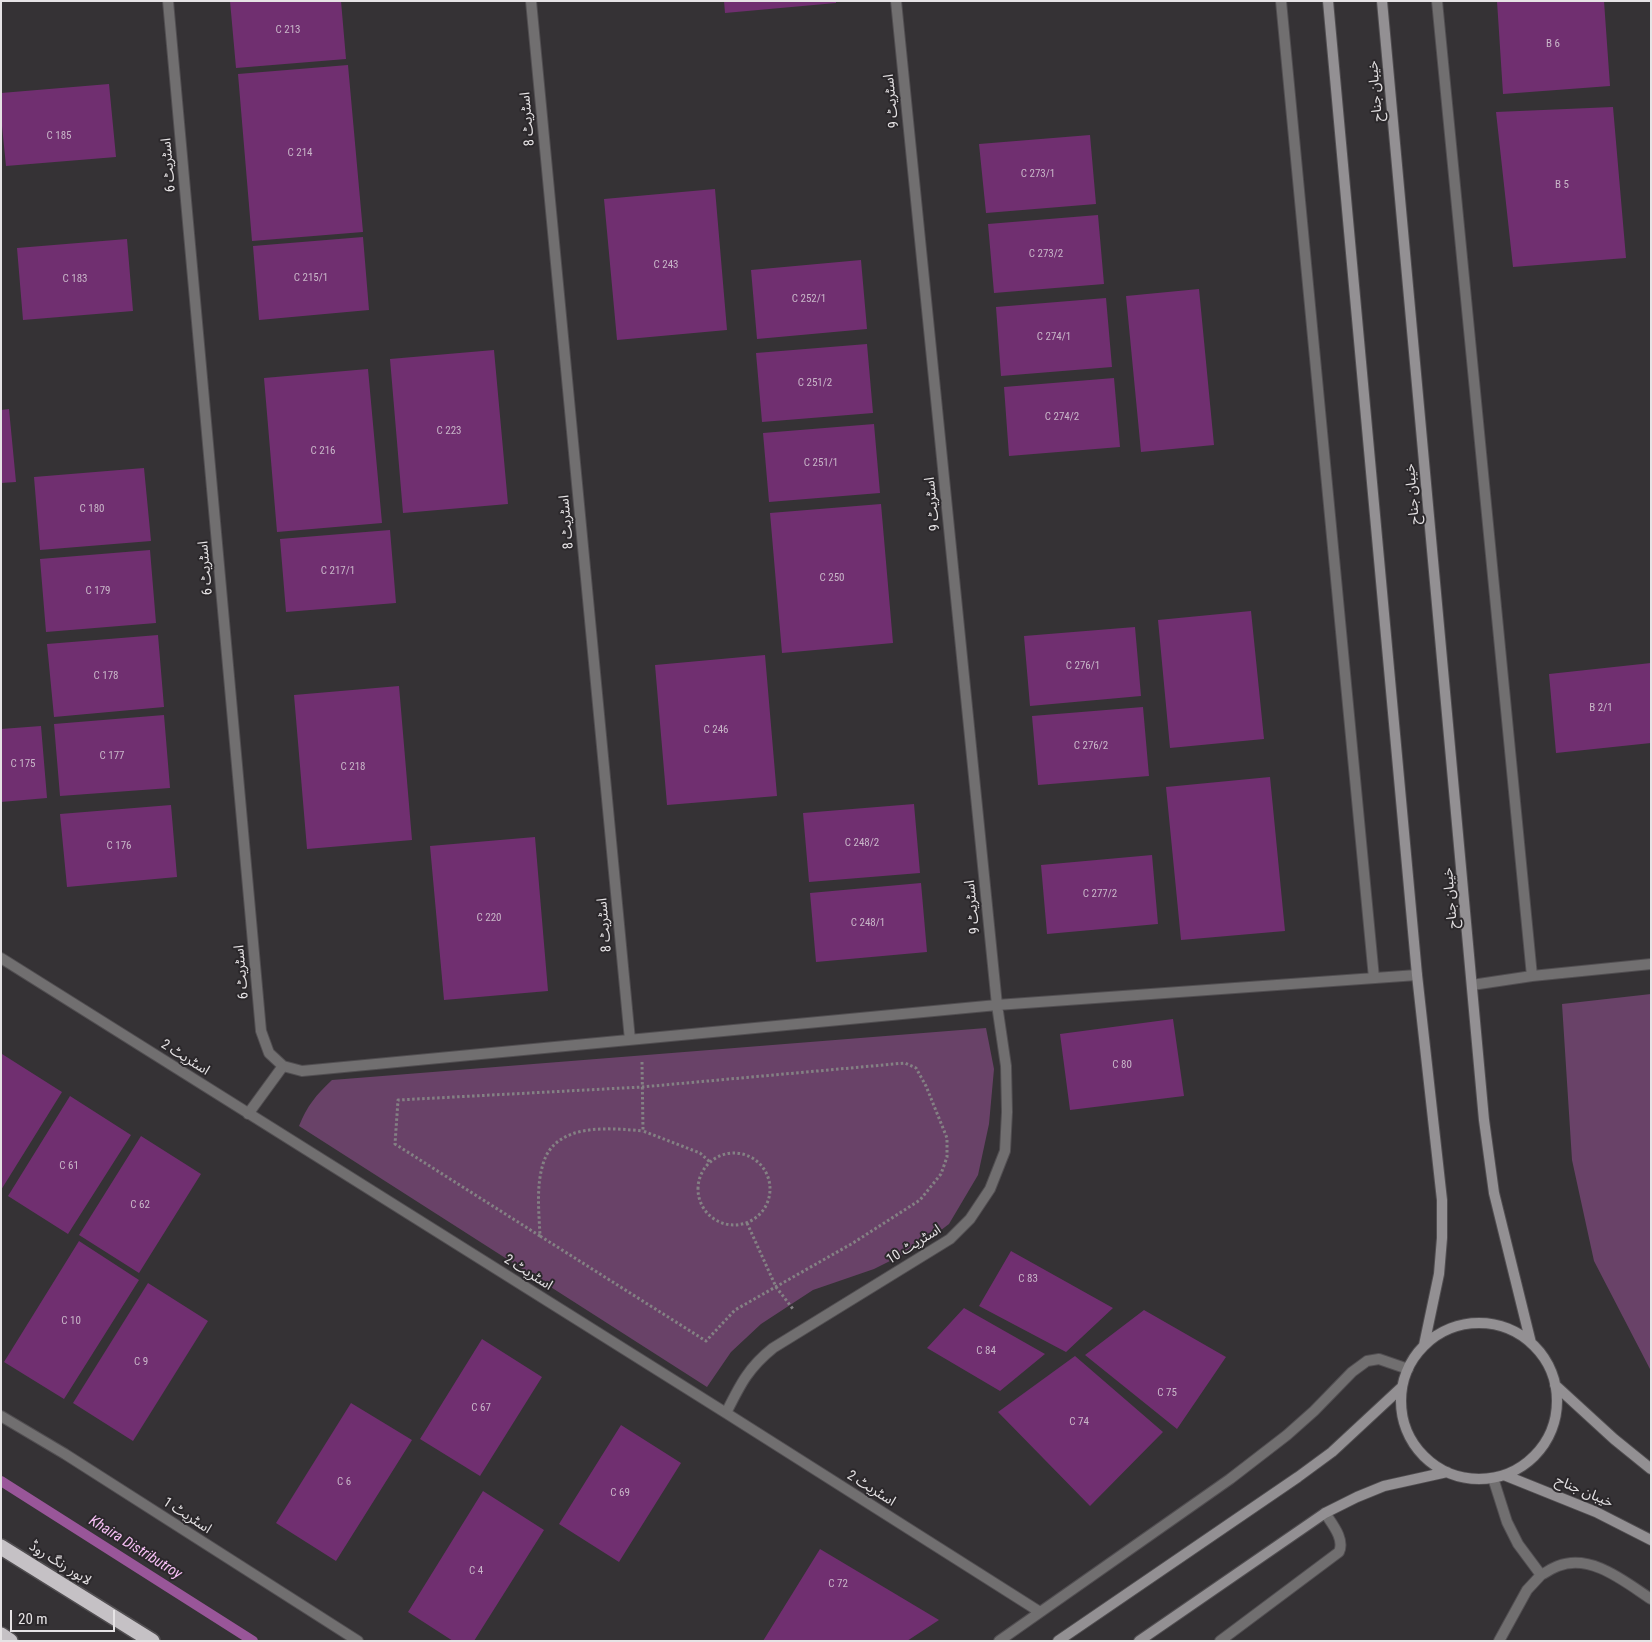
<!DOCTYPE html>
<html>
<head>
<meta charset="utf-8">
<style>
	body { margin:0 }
	#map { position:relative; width:1652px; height:1642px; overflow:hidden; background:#353235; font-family:"Roboto Condensed",sans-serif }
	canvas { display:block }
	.frame { position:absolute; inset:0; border:2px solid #e6e3e5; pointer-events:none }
	.scale { position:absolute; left:10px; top:1610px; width:105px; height:22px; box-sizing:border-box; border:2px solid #e6e3e5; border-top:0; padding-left:6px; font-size:15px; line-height:18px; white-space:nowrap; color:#e6e3e5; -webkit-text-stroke:4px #2b282b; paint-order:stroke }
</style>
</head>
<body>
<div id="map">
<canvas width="1652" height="1642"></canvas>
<div class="frame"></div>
<div class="scale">20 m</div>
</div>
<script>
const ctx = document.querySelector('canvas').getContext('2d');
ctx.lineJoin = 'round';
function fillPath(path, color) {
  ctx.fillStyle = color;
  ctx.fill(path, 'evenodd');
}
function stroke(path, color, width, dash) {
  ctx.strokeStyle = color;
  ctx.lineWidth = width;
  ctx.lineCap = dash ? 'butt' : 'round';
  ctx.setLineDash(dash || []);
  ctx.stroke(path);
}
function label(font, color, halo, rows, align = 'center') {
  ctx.font = font + ' "Roboto Condensed","Noto Sans Arabic",sans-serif';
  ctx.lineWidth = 4;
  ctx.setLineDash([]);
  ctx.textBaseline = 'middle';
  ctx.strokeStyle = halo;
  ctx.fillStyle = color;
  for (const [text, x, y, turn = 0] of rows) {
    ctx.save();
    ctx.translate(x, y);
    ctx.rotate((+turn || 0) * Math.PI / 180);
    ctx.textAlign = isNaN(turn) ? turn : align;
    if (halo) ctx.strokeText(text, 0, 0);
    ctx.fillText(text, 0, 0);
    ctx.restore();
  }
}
const green = new Path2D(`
	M1651 994V1371L1594 1261 1572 1160 1562 1004Z
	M986 1028 994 1069 989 1124 978 1175 949 1224 920 1246 874 1269 813 1290 761 1324 731 1352 707 1387 299 1126C307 1106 316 1095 332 1080Z`);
const stream = new Path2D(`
	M1 1481 253 1641`);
const building = new Path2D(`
	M230 1H341L346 59 236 68Z
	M724 1H836V3L725 13Z
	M1497 1H1604L1610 86 1503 94Z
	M348 65 363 232 252 241 238 74Z
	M109 84 116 157 6 166 1 116V93Z
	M1613 107 1626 258 1513 267 1496 112Z
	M1090 135 1096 204 986 213 979 144Z
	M715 189 727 330 617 340 604 199Z
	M1098 215 1104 284 994 293 988 224Z
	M363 237 369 310 259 320 253 246Z
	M127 239 133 311 23 320 17 248Z
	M861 260 867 329 757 339 751 270Z
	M1199 289 1214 445 1141 452 1126 296Z
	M1106 298 1112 367 1001 376 996 307Z
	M867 344 873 413 762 422 756 353Z
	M494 350 508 504 403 513 390 359Z
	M368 369 382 523 277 532 264 378Z
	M1114 378 1120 447 1009 456 1004 387Z
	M9 409 16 482 1 483V410Z
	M874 424 880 493 769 502 763 433Z
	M144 468 151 541 40 550 34 477Z
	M881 504 893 643 782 653 770 513Z
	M390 530 396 603 286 612 280 539Z
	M150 550 156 623 46 632 40 559Z
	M1251 611 1264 739 1170 748 1158 620Z
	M1135 627 1141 696 1030 706 1024 636Z
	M158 635 164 707 54 717 47 644Z
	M765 655 777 796 667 805 655 665Z
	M1651 663V743L1556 753 1549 674Z
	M399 686 412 840 307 849 294 695Z
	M1143 707 1149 776 1038 785 1032 716Z
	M164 715 170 788 60 796 54 724Z
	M41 726 47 798 1 802V729Z
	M1270 777 1285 931 1181 940 1166 787Z
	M914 804 920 873 809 882 803 813Z
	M171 805 177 877 67 887 60 814Z
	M535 837 548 991 444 1000 430 846Z
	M1152 855 1158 924 1047 934 1041 865Z
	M921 883 927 952 816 962 810 893Z
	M1173 1019 1184 1096 1070 1110 1060 1034Z
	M2 1054 62 1092 1 1190V1055Z
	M70 1096 131 1135 68 1234 8 1196Z
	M141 1136 201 1174 139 1273 79 1235Z
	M79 1241 139 1280 64 1399 4 1362Z
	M1011 1251 1113 1308 1066 1352 979 1306Z
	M148 1283 208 1321 133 1441 73 1403Z
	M964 1308 1045 1354 1000 1391 927 1348Z
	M1144 1310 1226 1357 1177 1429 1085 1355Z
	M482 1339 542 1377 480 1476 420 1439Z
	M1075 1356 1163 1432 1090 1506 998 1412Z
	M351 1403 412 1440 336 1561 276 1523Z
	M621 1425 681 1463 619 1562 559 1524Z
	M483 1491 544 1530 474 1641H453L408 1612Z
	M820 1549 939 1620 907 1641H763Z`);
const path = new Path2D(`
	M642 1062 643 1131 700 1153 710 1162
	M698 1189a36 36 0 1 1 72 0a36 36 0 1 1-72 0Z
	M747 1223 776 1287 793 1309
	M540 1236 395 1144 398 1100 642 1087 905 1063 916 1068 926 1086 947 1138V1157L941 1174 920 1200 853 1243 735 1310 706 1341 540 1236C539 1212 536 1187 543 1164 555 1122 610 1128 643 1131`);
const street = new Path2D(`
	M168 1 261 1031 269 1053 283 1066 248 1114
	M531 1 630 1040
	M1281 1 1374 978
	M1437 1 1532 976
	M1 958 726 1413 1040 1612
	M1472 985 1532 976 1651 964
	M283 1066 302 1071 997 1005 1417 975
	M726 1413C740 1385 748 1368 773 1348L950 1239 970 1219 990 1189 1005 1151 1007 1112 1006 1066 997 1005 896 1
	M1 1416 65 1454 358 1641
	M1493 1478 1507 1522 1518 1544 1541 1575 1527 1590 1499 1641
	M1541 1575C1547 1572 1552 1568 1558 1566 1591 1553 1625 1582 1651 1599
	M999 1641 1230 1479 1287 1435 1314 1411 1352 1372 1367 1361 1379 1359 1408 1369
	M1220 1641 1339 1552C1345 1539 1332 1524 1325 1513`);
const secondary = new Path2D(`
	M1328 1 1417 975 1442 1200V1238L1439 1274 1424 1345
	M1382 1 1484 1120 1494 1193 1531 1343
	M1401 1401a78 78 0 1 1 156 0a78 78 0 1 1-156 0Z
	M1555 1385 1614 1439 1651 1469
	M1504 1475 1596 1512 1651 1540
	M1058 1641 1298 1477 1332 1452 1402 1387
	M1139 1641 1325 1513 1357 1497 1384 1486 1447 1472`);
const highway = new Path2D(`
	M1 1547 152 1641
	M1 1635 10 1641`);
const numberNames = [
	["C 213",288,30],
	["B 6",1553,44],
	["C 185",59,136],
	["C 214",300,153],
	["C 273/1",1038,174],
	["B 5",1562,185],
	["C 273/2",1046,254],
	["C 243",666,265],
	["C 215/1",311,278],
	["C 183",75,279],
	["C 252/1",809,299],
	["C 274/1",1054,337],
	["C 251/2",815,383],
	["C 274/2",1062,417],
	["C 223",449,431],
	["C 216",323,451],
	["C 251/1",821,463],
	["C 180",92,509],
	["C 217/1",338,571],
	["C 250",832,578],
	["C 179",98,591],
	["C 276/1",1083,666],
	["C 178",106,676],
	["B 2/1",1601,708],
	["C 246",716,730],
	["C 276/2",1091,746],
	["C 177",112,756],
	["C 175",23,764],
	["C 218",353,767],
	["C 248/2",862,843],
	["C 176",119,846],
	["C 277/2",1100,894],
	["C 220",489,918],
	["C 248/1",868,923],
	["C 80",1122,1065],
	["C 61",69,1166],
	["C 62",140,1205],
	["C 83",1028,1279],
	["C 10",71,1321],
	["C 84",986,1351],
	["C 9",141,1362],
	["C 75",1167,1393],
	["C 67",481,1408],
	["C 74",1079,1422],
	["C 6",344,1482],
	["C 69",620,1493],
	["C 4",476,1571],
	["C 72",838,1584]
];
const streetNames = [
	["خیبان جناح",1376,91,-95],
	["اسٹریٹ 9",892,101,-96],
	["اسٹریٹ 8",528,119,-95],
	["اسٹریٹ 6",169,165,-95],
	["خیبان جناح",1413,494,-95],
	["اسٹریٹ 9",933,504,-96],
	["اسٹریٹ 8",567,522,-95],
	["اسٹریٹ 6",206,568,-95],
	["خیبان جناح",1451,898,-95],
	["اسٹریٹ 9",973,907,-96],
	["اسٹریٹ 8",605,925,-95],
	["اسٹریٹ 6",242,972,-95],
	["اسٹریٹ 2",185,1058,32],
	["اسٹریٹ 10",914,1245,-32],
	["اسٹریٹ 2",528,1273,32],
	["اسٹریٹ 2",871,1489,32],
	["خیبان جناح",1584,1492,23],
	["اسٹریٹ 1",187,1516,33],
	["لاہور رنگ روڈ",60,1564,32]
];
const waterNames = [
	["Khaira Distributroy",135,1548,32]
];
fillPath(green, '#694268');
stroke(stream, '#995699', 10);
fillPath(building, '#702f70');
stroke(street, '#514e51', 12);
stroke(secondary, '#514e51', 12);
stroke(highway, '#514e51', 18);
stroke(path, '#848184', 3, [2.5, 2.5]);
stroke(street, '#716f70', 10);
stroke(secondary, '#939093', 10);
stroke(highway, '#c5c1c5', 15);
label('11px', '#c8b6c8', null, numberNames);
label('14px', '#e6e3e5', '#2b282b', streetNames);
label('italic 15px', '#f6bff4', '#2b282b', waterNames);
</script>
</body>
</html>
